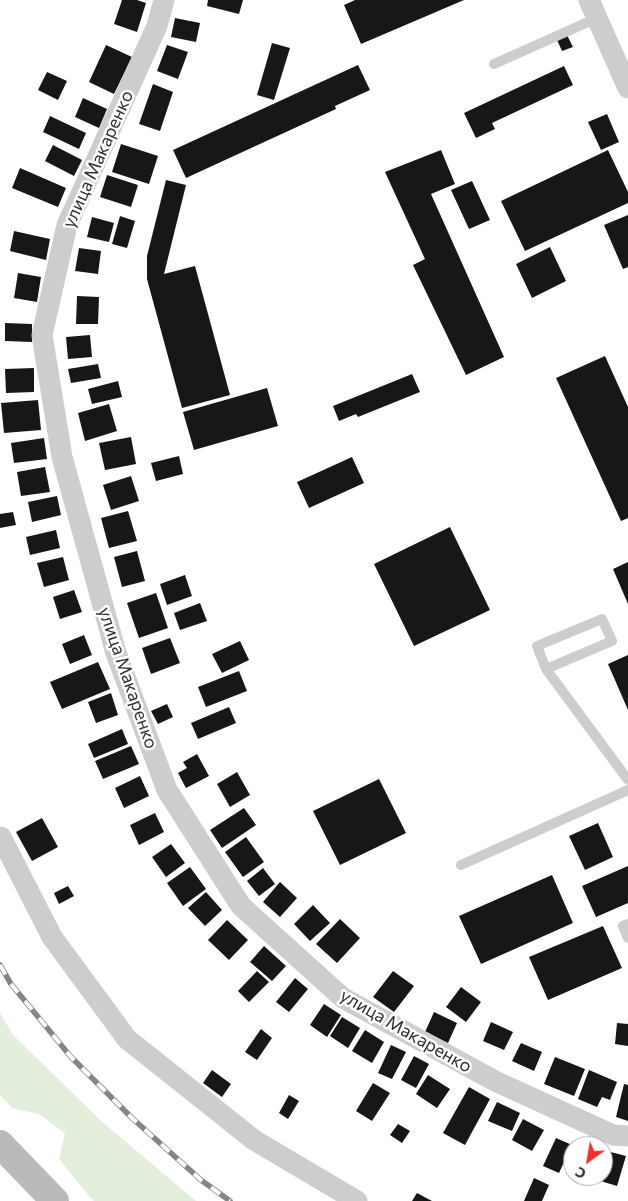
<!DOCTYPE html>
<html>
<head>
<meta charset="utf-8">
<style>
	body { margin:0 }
	#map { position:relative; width:628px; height:1201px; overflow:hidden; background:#fff; font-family:Commissioner,sans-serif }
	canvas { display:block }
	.north { position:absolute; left:563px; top:1136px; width:50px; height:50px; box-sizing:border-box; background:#fff; border:1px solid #acacac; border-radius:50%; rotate:212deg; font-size:14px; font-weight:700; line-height:20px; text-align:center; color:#303030 }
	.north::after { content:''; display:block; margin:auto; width:18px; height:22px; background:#f03029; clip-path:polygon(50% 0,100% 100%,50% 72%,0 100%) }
</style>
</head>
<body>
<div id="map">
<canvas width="628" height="1201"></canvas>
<div class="north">С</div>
</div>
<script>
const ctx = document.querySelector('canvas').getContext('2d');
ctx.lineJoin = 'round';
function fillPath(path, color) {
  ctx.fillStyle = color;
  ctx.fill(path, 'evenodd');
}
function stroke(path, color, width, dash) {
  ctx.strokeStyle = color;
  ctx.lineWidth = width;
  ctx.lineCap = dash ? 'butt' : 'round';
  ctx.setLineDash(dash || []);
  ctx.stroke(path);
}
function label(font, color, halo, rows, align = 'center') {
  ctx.font = font + ' Commissioner,sans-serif';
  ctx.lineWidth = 5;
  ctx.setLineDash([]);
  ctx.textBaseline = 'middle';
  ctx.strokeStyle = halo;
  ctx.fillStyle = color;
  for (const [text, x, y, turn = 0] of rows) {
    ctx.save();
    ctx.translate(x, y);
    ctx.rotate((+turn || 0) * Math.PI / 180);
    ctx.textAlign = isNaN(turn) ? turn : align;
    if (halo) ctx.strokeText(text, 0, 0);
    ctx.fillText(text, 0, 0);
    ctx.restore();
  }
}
const green = new Path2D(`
	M0 1013 13 1035 101 1121 196 1201H94L89 1196 59 1159 65 1133 39 1114 12 1108 0 1095Z`);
const building = new Path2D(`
	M122 0H137L146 3 137 32 114 24Z
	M208 0H243L239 14 207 6Z
	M355 0H464L361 44 344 5Z
	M175 18 200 23 196 42 171 37Z
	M567 35 573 47 562 51 557 40Z
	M272 43 290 48 274 100 257 95Z
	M106 45 132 57 114 94 89 82Z
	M167 45 188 52 178 79 157 71Z
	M358 65 370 90 335 106 336 109 186 178 173 150Z
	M564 66 573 85 492 123 495 129 476 138 464 113Z
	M47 72 67 81 58 100 38 90Z
	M153 84 173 92 160 131 139 124Z
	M83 98 107 109 99 128 75 117Z
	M607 114 619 142 601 150 588 122Z
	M50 116 86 133 79 149 43 132Z
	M121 144 158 156 149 184 112 172Z
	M53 145 82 160 74 176 45 161Z
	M441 150 455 184 431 194 504 357 466 375 413 265 425 259 385 172Z
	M608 150 628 192V203L525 251 501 201Z
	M20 168 66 188 58 207 12 188Z
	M107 175 138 185 131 207 100 197Z
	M166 180 186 185 164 274 195 266 230 395 182 408 147 279V256Z
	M472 181 490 220 469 229 451 190Z
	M628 215V267L623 269 604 225Z
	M120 216 135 221 127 248 112 244Z
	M92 217 114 223 109 242 87 237Z
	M14 231 50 239 46 260 10 251Z
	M550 247 566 281 532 298 516 264Z
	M79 248 101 251 98 274 75 271Z
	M18 273 41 277 37 302 14 298Z
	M77 296 99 297 98 324H76Z
	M5 323 32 324V342L5 341Z
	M90 335 92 357 68 359 66 337Z
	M605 356 628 407V518L621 521 556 378Z
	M98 364 101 378 71 383 68 369Z
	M34 368V392L6 393 5 369Z
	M412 374 420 392 358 417 356 414 339 421 333 406Z
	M118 381 122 397 92 404 88 389Z
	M267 388 278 426 194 450 183 412Z
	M38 400 41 430 4 433 1 403Z
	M109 404 117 431 85 441 78 413Z
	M131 437 136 464 105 470 99 443Z
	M44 438 47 459 14 463 11 443Z
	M179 456 183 474 156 481 151 463Z
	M352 457 364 483 309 508 297 482Z
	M45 467 50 492 21 496 17 472Z
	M131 476 139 501 111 510 103 485Z
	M57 496 61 515 32 522 28 502Z
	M128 511 137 541 109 548 101 518Z
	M13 512 16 525 0 528V514Z
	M450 527 490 610 414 646 374 564Z
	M56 530 60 548 30 555 26 537Z
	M137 551 145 581 122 587 114 557Z
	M63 557 69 580 44 587 37 563Z
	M628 562V604L613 569Z
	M185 575 192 596 167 605 160 584Z
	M74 590 82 612 60 619 53 597Z
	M156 593 168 628 139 638 127 603Z
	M200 603 207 621 180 630 174 613Z
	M84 635 92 655 70 664 62 644Z
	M170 638 180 663 151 674 142 648Z
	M240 641 249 660 222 673 212 654Z
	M628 655V710L608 664Z
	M98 662 110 689 62 709 50 682Z
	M239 671 247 691 206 707 198 687Z
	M111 693 118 715 96 723 88 702Z
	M167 704 173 717 158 724 151 711Z
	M229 707 236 723 198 739 191 723Z
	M122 729 128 744 94 758 88 744Z
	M131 746 139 764 103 779 95 761Z
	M197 754 209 776 186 788 178 773 187 768 183 762Z
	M237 772 250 795 230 807 217 784Z
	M140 776 149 796 124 808 115 788Z
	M379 779 406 833 340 865 313 811Z
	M244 808 256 825 222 848 210 830Z
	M155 813 164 832 139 845 130 825Z
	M42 818 58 847 32 861 16 832Z
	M598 823 613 857 585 870 569 836Z
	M246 837 264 862 243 877 225 852Z
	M171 844 185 863 166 877 152 857Z
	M628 866V903L596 917 582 886Z
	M190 867 206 889 183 906 167 883Z
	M263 868 275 884 259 896 247 881Z
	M552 875 573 923 481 964 459 916Z
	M280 882 297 898 280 917 263 902Z
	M68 886 74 896 59 904 54 893Z
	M206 892 222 910 205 926 188 908Z
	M313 905 330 923 310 941 294 924Z
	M340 919 360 938 337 963 316 944Z
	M227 920 248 940 229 960 208 940Z
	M603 926 622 968 548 1000 529 957Z
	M264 946 286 966 272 981 250 962Z
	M257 971 269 982 249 1002 238 991Z
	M393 971 414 986 394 1012 373 997Z
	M295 978 308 989 289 1012 276 1002Z
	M461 987 481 1002 466 1022 446 1007Z
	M324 1004 341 1015 327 1037 310 1025Z
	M434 1012 457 1023 448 1043 425 1032Z
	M342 1017 360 1028 348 1048 330 1036Z
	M491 1022 513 1032 504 1050 483 1041Z
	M617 1023 628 1024V1046L615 1044Z
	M261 1029 272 1038 257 1060 245 1052Z
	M365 1030 384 1042 372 1063 352 1051Z
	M521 1043 542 1052 534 1071 512 1061Z
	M391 1045 406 1052 392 1079 378 1073Z
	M414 1056 429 1064 416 1088 401 1080Z
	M555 1057 585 1069 574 1096 544 1084Z
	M212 1070 231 1084 222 1097 203 1083Z
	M589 1070 617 1082 610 1100 602 1097 597 1107 578 1099Z
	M428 1075 450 1089 437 1108 416 1094Z
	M373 1083 390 1093 372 1121 356 1111Z
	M624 1084 628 1085V1121L616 1117Z
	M469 1087 490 1099 465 1145 443 1133Z
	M289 1095 299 1101 288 1119 279 1113Z
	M497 1102 520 1113 512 1131 488 1121Z
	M523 1119 544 1130 532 1151 512 1140Z
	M398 1124 410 1131 402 1143 390 1135Z
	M556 1138 572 1145 559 1173 543 1166Z
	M603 1150 626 1156 617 1186 594 1179 595 1176H603Z
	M574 1176H591L589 1181Z
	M534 1178 549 1185 542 1201H524Z
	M417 1193 432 1201H412Z`);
const lane = new Path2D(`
	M494 64 597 18
	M546 669 612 641 602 619 537 646 546 669 628 780
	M461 865 628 790
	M628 924 623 926 628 938`);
const street = new Path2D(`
	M164 0 157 26 67 225 42 335 62 457 116 653 167 790 241 906 343 998 495 1081 613 1135 628 1136
	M589 0 628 88
	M1 837 52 937 127 1039 254 1140 357 1201`);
const secondary = new Path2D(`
	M0 1144 55 1201`);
const rail = new Path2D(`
	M0 965 11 984 71 1057 132 1118 201 1180 230 1201`);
const streetNames = [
	["улица Макаренко",98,159,-66],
	["улица Макаренко",128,678,71],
	["улица Макаренко",406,1031,30]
];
fillPath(green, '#e4eedd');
fillPath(building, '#171717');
stroke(lane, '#cdcdcd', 10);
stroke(street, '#cdcdcd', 21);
stroke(secondary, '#bababa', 28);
stroke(rail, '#858585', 5.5);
stroke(rail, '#fff', 4, [11]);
label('18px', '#303030', '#fff', streetNames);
</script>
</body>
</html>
